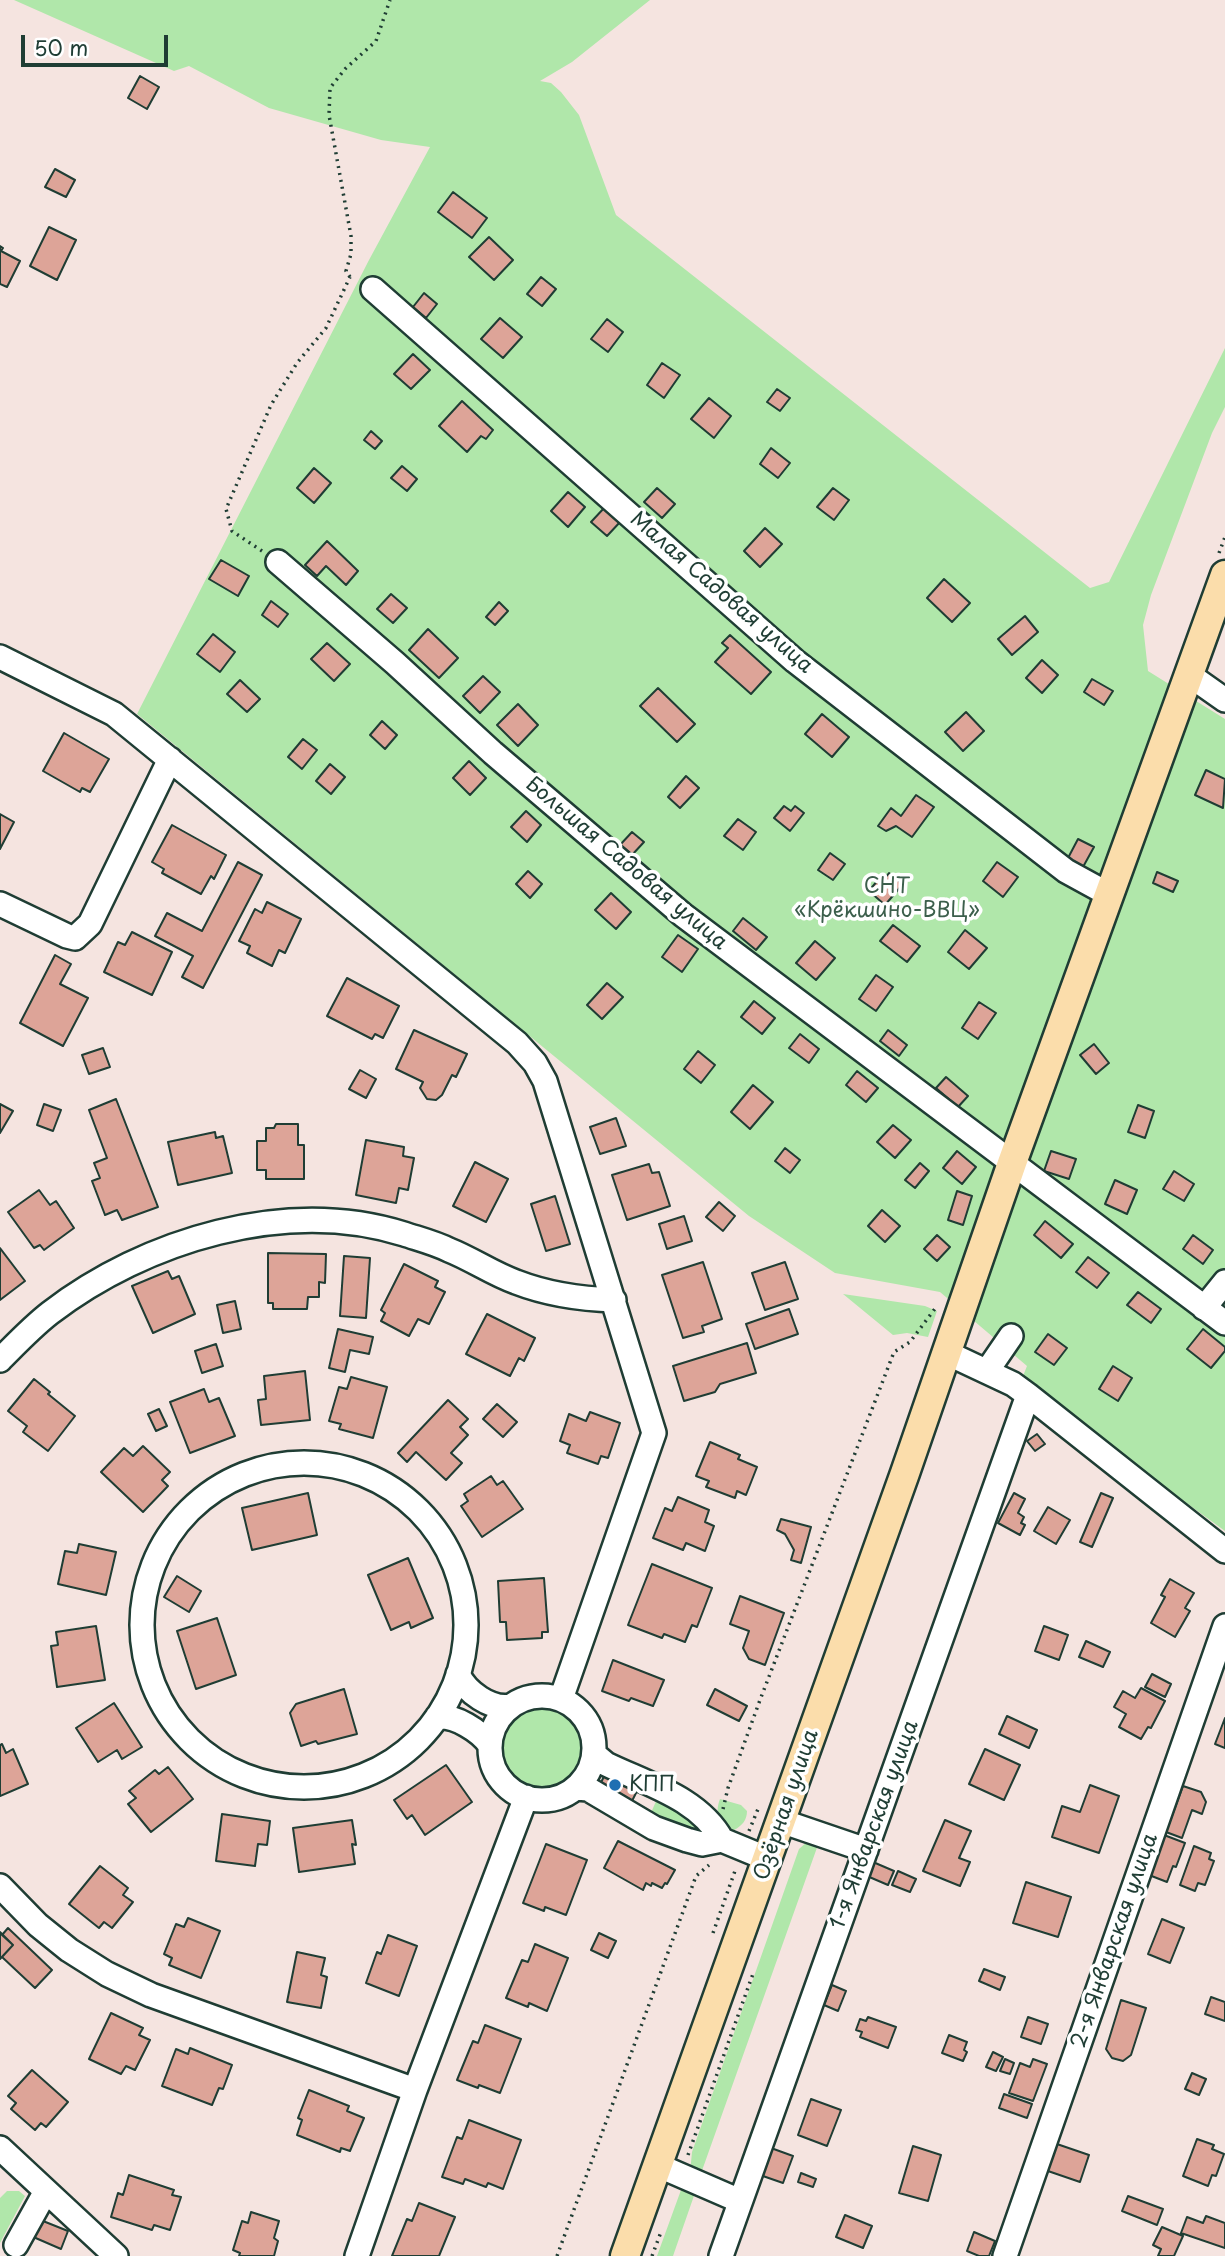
<!DOCTYPE html>
<html>
<head>
<meta charset="utf-8">
<style>
	body { margin:0 }
	#map { position:relative; width:1225px; height:2256px; overflow:hidden; background:#f5e4e0; font-family:"Playpen Sans",sans-serif }
	canvas { display:block }
	.scale { position:absolute; left:21px; top:35px; width:147px; height:32px; box-sizing:border-box; border:4px solid #1f3d34; border-top:0; padding-left:9px; font-size:21px; line-height:24px; white-space:nowrap; color:#1f3d34; -webkit-text-stroke:5px #fff; paint-order:stroke }
</style>
</head>
<body>
<div id="map">
<canvas width="1225" height="2256"></canvas>
<div class="scale">50 m</div>
</div>
<script>
const ctx = document.querySelector('canvas').getContext('2d');
ctx.lineJoin = 'round';
function fillPath(path, color) {
  ctx.fillStyle = color;
  ctx.fill(path, 'evenodd');
}
function stroke(path, color, width, dash) {
  ctx.strokeStyle = color;
  ctx.lineWidth = width;
  ctx.lineCap = dash ? 'butt' : 'round';
  ctx.setLineDash(dash || []);
  ctx.stroke(path);
}
function label(font, color, halo, rows, align = 'center') {
  ctx.font = font + ' "Playpen Sans",sans-serif';
  ctx.lineWidth = 7;
  ctx.setLineDash([]);
  ctx.textBaseline = 'middle';
  ctx.strokeStyle = halo;
  ctx.fillStyle = color;
  for (const [text, x, y, turn = 0] of rows) {
    ctx.save();
    ctx.translate(x, y);
    ctx.rotate((+turn || 0) * Math.PI / 180);
    ctx.textAlign = isNaN(turn) ? turn : align;
    if (halo) ctx.strokeText(text, 0, 0);
    ctx.fillText(text, 0, 0);
    ctx.restore();
  }
}
const green = new Path2D(`
	M14 0H650L572 62 540 81 551 83 561 92 579 115 616 215 1090 588 1109 582 1225 348V407L1212 433 1151 595 1143 625 1148 671 1225 719V1531L1123 1457 1023 1376 1027 1366 940 1292 835 1273 749 1216 137 714 369 260 430 147 381 140 269 108 189 66 174 71Z
	M843 1294 925 1306 937 1311 928 1337 907 1333 893 1335Z
	M501 1747a42 42 0 1 1 84 0a42 42 0 1 1-84 0Z
	M657 1799 699 1824 708 1835 650 1815Z
	M720 1799 741 1805 747 1811C747 1820 742 1826 734 1830 720 1824 714 1814 720 1799Z
	M808 1841 819 1842 699 2179 690 2173 692 2152 799 1849Z
	M690 2187 696 2190 673 2256H657L681 2190Z
	M7 2191H19L25 2196 0 2243V2198Z`);
const building = new Path2D(`
	M140 76 159 87 147 109 128 98Z
	M55 169 75 180 66 197 45 187Z
	M453 192 487 218 472 238 438 212Z
	M49 227 76 240 57 280 30 266Z
	M489 237 513 260 494 280 469 257Z
	M0 246 3 248 1 251 20 261 7 287 0 284Z
	M541 277 556 289 542 306 527 294Z
	M424 293 437 304 426 318 413 307Z
	M500 318 522 337 503 358 481 339Z
	M607 319 623 332 608 352 591 339Z
	M413 354 430 370 411 389 394 374Z
	M662 363 680 375 664 398 647 385Z
	M777 389 790 398 780 411 767 402Z
	M709 398 731 416 714 438 691 419Z
	M462 401 493 430 486 439 481 436 467 452 439 426Z
	M371 431 382 441 375 449 364 440Z
	M771 448 790 463 778 478 760 464Z
	M402 466 417 479 407 491 391 478Z
	M314 468 331 483 314 503 297 488Z
	M657 488 675 504 662 518 644 502Z
	M833 488 849 500 834 520 817 507Z
	M568 492 585 507 568 527 551 511Z
	M605 507 621 521 607 536 591 522Z
	M765 528 782 544 760 567 744 551Z
	M327 541 358 571 346 585 326 566 317 576 305 565Z
	M221 560 249 576 238 596 209 579Z
	M944 579 970 603 952 622 927 598Z
	M391 594 407 608 393 623 377 609Z
	M271 601 288 614 278 627 262 615Z
	M499 602 508 611 495 625 486 617Z
	M1025 616 1038 632 1012 655 998 639Z
	M428 629 458 658 439 678 409 650Z
	M213 634 235 652 220 672 197 654Z
	M730 635 771 672 751 694 715 662 728 648 722 643Z
	M327 643 350 664 334 681 311 659Z
	M1042 660 1058 675 1042 693 1026 678Z
	M483 676 500 692 480 713 463 696Z
	M1092 679 1113 691 1104 705 1084 692Z
	M240 680 260 699 247 712 227 694Z
	M658 688 695 724 677 742 640 706Z
	M518 704 538 725 518 746 497 725Z
	M966 712 984 731 963 751 945 732Z
	M822 714 849 737 832 757 805 734Z
	M382 721 397 735 385 749 370 735Z
	M64 733 109 759 90 792 82 788 80 792 43 771Z
	M303 739 317 750 302 769 288 757Z
	M469 761 486 778 470 795 453 778Z
	M330 764 345 777 331 794 316 781Z
	M1206 770 1225 779 1223 808 1195 795Z
	M686 776 699 788 680 808 668 797Z
	M916 795 934 807 912 837 896 826 886 831 878 826 891 808 901 816Z
	M784 806 791 811 795 806 804 813 790 831 774 818Z
	M526 811 541 825 527 842 511 827Z
	M0 814 14 822 0 849Z
	M738 819 756 832 743 850 724 836Z
	M172 825 226 855 214 879 211 876 201 894 162 873 164 869 152 862Z
	M632 832 644 842 632 855 620 845Z
	M1078 839 1094 847 1083 867 1068 858Z
	M830 853 845 864 833 880 818 870Z
	M238 862 262 875 203 988 182 977 193 956 155 936 167 913 202 931Z
	M997 862 1018 877 1003 897 983 881Z
	M528 871 542 884 530 898 516 884Z
	M1157 872 1178 881 1173 892 1153 883Z
	M889 873 903 884 885 905 869 891 882 875 885 878Z
	M611 893 631 912 616 929 595 910Z
	M267 902 301 919 285 953 279 950 272 966 247 953 250 946 239 941 255 909 262 913Z
	M743 918 767 937 756 950 733 931Z
	M893 925 920 946 907 962 880 941Z
	M965 930 987 948 969 969 948 952Z
	M132 932 172 952 152 995 104 972 118 942 125 945Z
	M678 935 698 949 682 972 662 957Z
	M815 941 835 958 816 980 796 963Z
	M55 955 71 964 60 984 88 998 63 1046 20 1023Z
	M876 975 893 987 876 1011 859 999Z
	M347 978 399 1006 383 1038 375 1034 372 1039 327 1016Z
	M607 983 623 997 602 1019 587 1005Z
	M754 1001 775 1018 762 1034 741 1017Z
	M979 1002 996 1013 978 1039 962 1028Z
	M414 1030 467 1054 456 1077 452 1075 442 1095 436 1100 427 1099 420 1088 423 1082 396 1069Z
	M888 1030 907 1045 899 1056 880 1041Z
	M800 1034 819 1049 809 1063 789 1048Z
	M1094 1044 1109 1063 1096 1074 1080 1055Z
	M103 1048 110 1067 89 1074 82 1055Z
	M698 1051 715 1065 701 1083 684 1069Z
	M360 1070 376 1079 366 1098 349 1089Z
	M857 1071 878 1088 866 1102 846 1085Z
	M946 1077 968 1096 958 1107 936 1088Z
	M753 1085 773 1102 750 1129 731 1112Z
	M116 1099 158 1207 122 1220 117 1210 105 1215 92 1181 100 1178 94 1163 107 1158 89 1110Z
	M0 1104 13 1111 0 1133Z
	M44 1104 61 1110 53 1131 37 1125Z
	M1138 1105 1154 1111 1145 1138 1128 1132Z
	M616 1118 626 1146 600 1154 590 1127Z
	M276 1124H298V1145H304V1179H266V1170H257V1141H266V1128H274Z
	M893 1125 911 1140 895 1158 877 1142Z
	M215 1132 216 1138 223 1136 232 1173 178 1185 168 1142Z
	M366 1140 404 1147 403 1156 414 1158 408 1190 399 1188 396 1203 356 1195Z
	M785 1148 800 1160 790 1173 775 1161Z
	M957 1151 976 1167 962 1184 943 1168Z
	M1051 1151 1076 1159 1069 1179 1044 1171Z
	M475 1162 508 1179 486 1222 453 1206Z
	M920 1163 929 1171 915 1188 905 1180Z
	M649 1164 652 1173 659 1172 670 1206 627 1220 612 1175Z
	M1174 1171 1194 1184 1184 1201 1163 1189Z
	M1115 1180 1137 1190 1127 1214 1105 1204Z
	M39 1190 50 1205 56 1201 74 1228 44 1250 40 1245 34 1248 8 1212Z
	M957 1191 972 1196 963 1225 948 1220Z
	M555 1196 570 1244 546 1251 531 1204Z
	M719 1202 735 1216 723 1231 706 1217Z
	M882 1210 900 1226 885 1242 868 1226Z
	M684 1216 692 1241 667 1249 659 1224Z
	M1045 1221 1073 1244 1061 1258 1034 1235Z
	M937 1235 950 1247 937 1261 924 1249Z
	M1193 1235 1213 1250 1203 1264 1183 1249Z
	M0 1248 25 1281 0 1300Z
	M268 1253 326 1254 325 1283 319 1282V1297H308L307 1309H273V1303H268Z
	M344 1256 370 1258 366 1318 340 1316Z
	M1088 1257 1109 1273 1097 1288 1076 1272Z
	M703 1262 722 1319 702 1326 704 1332 683 1338 662 1275Z
	M785 1262 798 1299 765 1310 752 1273Z
	M404 1264 438 1281 435 1287 445 1292 429 1324 418 1319 409 1336 381 1321 385 1313 381 1310Z
	M168 1271 172 1279 179 1276 195 1314 153 1333 132 1286Z
	M1138 1292 1161 1309 1151 1323 1127 1305Z
	M235 1301 241 1329 223 1333 217 1305Z
	M789 1309 798 1334 755 1349 746 1324Z
	M487 1314 535 1338 524 1361 519 1358 510 1376 466 1354Z
	M338 1329 373 1337 369 1354 350 1350 345 1372 329 1368Z
	M1203 1329 1225 1347V1351L1211 1368 1187 1349Z
	M1048 1334 1067 1348 1054 1365 1035 1352Z
	M747 1343 756 1373 720 1384 715 1392 684 1401 673 1366Z
	M216 1344 223 1366 202 1373 195 1351Z
	M1113 1366 1132 1378 1118 1401 1099 1389Z
	M305 1371 310 1420 261 1425 258 1400 266 1399 264 1376Z
	M351 1377 387 1387 373 1438 339 1429 341 1424 329 1421 339 1387 347 1389Z
	M34 1379 50 1392 48 1394 75 1416 48 1451 23 1432 27 1426 8 1411Z
	M204 1389 209 1402 219 1398 235 1436 190 1453 170 1402Z
	M448 1400 468 1419 460 1427 468 1435 451 1453 462 1463 446 1480 416 1452 407 1462 398 1453Z
	M497 1404 517 1422 503 1437 483 1419Z
	M159 1409 167 1426 156 1431 148 1414Z
	M590 1412 620 1423 608 1458 601 1456 598 1464 567 1453 570 1445 560 1441 569 1414 586 1421Z
	M1037 1434 1045 1444 1035 1451 1027 1441Z
	M710 1442 740 1455 738 1459 757 1467 746 1495 737 1491 735 1498 706 1487 709 1481 696 1476Z
	M143 1446 170 1472 162 1480 168 1486 143 1512 101 1472 124 1448 133 1456Z
	M491 1476 497 1485 503 1481 523 1509 482 1537 461 1506 468 1501 464 1494Z
	M308 1493 317 1535 252 1550 242 1508Z
	M1014 1493 1025 1499 1018 1513 1024 1517 1021 1523 1025 1525 1020 1535 998 1523Z
	M1101 1493 1113 1498 1092 1547 1080 1542Z
	M678 1497 709 1510 705 1522 714 1526 705 1551 686 1543 683 1550 653 1538 665 1508 672 1511Z
	M1048 1507 1070 1520 1056 1544 1034 1531Z
	M781 1519 811 1527 801 1563 791 1560 794 1550 785 1534 777 1530Z
	M79 1544 116 1552 106 1595 58 1584 65 1551 77 1553Z
	M408 1558 433 1618 411 1628 409 1622 391 1630 368 1575Z
	M652 1564 712 1588 697 1627 692 1625 685 1642 664 1634 662 1638 628 1625Z
	M177 1576 201 1591 189 1612 164 1597Z
	M544 1578 548 1632H542V1638L507 1640 506 1622H500L498 1581Z
	M1170 1579 1194 1593 1185 1608 1190 1611 1175 1637 1151 1623 1165 1597 1161 1595Z
	M740 1596 784 1613 765 1665 749 1659 743 1648 749 1631 730 1624Z
	M217 1618 236 1675 196 1689 177 1631Z
	M96 1626 105 1680 57 1687 51 1646 58 1645 56 1632Z
	M1044 1626 1068 1635 1059 1660 1035 1651Z
	M1086 1641 1110 1652 1103 1667 1079 1657Z
	M613 1660 664 1680 653 1706 631 1698 629 1701 602 1691Z
	M1152 1674 1171 1684 1165 1697 1145 1687Z
	M1141 1688 1165 1701 1151 1728 1148 1727 1141 1739 1119 1727 1126 1714 1114 1707 1123 1691 1135 1698Z
	M344 1689 357 1734 318 1744 316 1741 301 1746 290 1713 296 1704Z
	M715 1689 747 1706 739 1721 707 1705Z
	M114 1703 142 1747 122 1759 117 1750 98 1762 76 1728Z
	M1007 1716 1037 1730 1029 1748 999 1734Z
	M1225 1718V1748L1215 1744Z
	M2 1744 6 1753 13 1749 28 1784 0 1796V1745Z
	M985 1749 1020 1765 1004 1800 969 1784Z
	M446 1765 472 1802 425 1835 412 1815 407 1819 394 1800Z
	M168 1767 193 1799 151 1832 128 1804 136 1798 129 1791 155 1770 159 1774Z
	M606 1772 638 1789 630 1805 598 1789Z
	M1090 1785 1119 1796 1099 1853 1052 1837 1062 1806 1080 1812Z
	M1183 1786 1201 1792 1206 1802 1202 1814 1192 1810 1182 1838 1166 1832Z
	M222 1814 270 1821 267 1845 258 1844 255 1866 216 1861Z
	M352 1820 356 1845 352 1844 355 1864 299 1872 293 1828Z
	M945 1820 971 1831 959 1858 970 1862 960 1886 923 1871Z
	M1164 1835 1185 1843 1176 1867 1173 1866 1167 1882 1149 1875Z
	M618 1841 675 1870 667 1884 665 1883 662 1888 652 1883 651 1886 646 1883 643 1890 604 1868Z
	M546 1844 587 1860 566 1915 545 1907 544 1911 523 1903Z
	M1194 1846 1211 1853 1209 1859 1214 1861 1205 1885 1198 1883 1195 1891 1180 1885Z
	M873 1862 894 1871 888 1885 867 1876Z
	M100 1866 128 1888 123 1895 133 1902 112 1928 104 1922 99 1928 69 1904Z
	M898 1871 916 1879 910 1892 892 1885Z
	M1026 1882 1071 1897 1058 1937 1013 1923Z
	M188 1918 220 1931 201 1978 169 1965 172 1958 164 1954 176 1924 184 1927Z
	M1162 1919 1184 1928 1170 1963 1148 1954Z
	M8 1928 52 1970 35 1988 2 1957 13 1945 2 1935Z
	M0 1932 13 1945 0 1959Z
	M599 1933 616 1941 608 1958 591 1950Z
	M388 1935 417 1946 399 1996 366 1983 377 1952 381 1954Z
	M535 1944 568 1958 547 2011 529 2003 528 2007 506 1998 522 1960 528 1962Z
	M297 1952 325 1958 321 1975 327 1977 321 2008 287 2002Z
	M984 1969 1005 1977 1000 1990 979 1981Z
	M832 1985 846 1991 838 2011 824 2005Z
	M1211 1997 1225 2002V2021L1205 2014Z
	M1121 2000 1146 2008 1131 2055 1123 2061 1112 2058 1106 2049Z
	M111 2013 143 2028 139 2035 150 2040 135 2070 126 2066 121 2074 89 2059Z
	M868 2017 896 2027 888 2048 860 2037 862 2032 856 2030 860 2019 866 2021Z
	M1028 2017 1048 2024 1041 2044 1021 2037Z
	M485 2025 521 2039 500 2093 479 2085 478 2088 457 2080 473 2041 478 2043Z
	M949 2035 967 2042 964 2050 967 2052 963 2061 942 2053Z
	M190 2048 232 2065 223 2089 219 2088 212 2105 162 2086 176 2049 188 2054Z
	M993 2052 1003 2057 996 2071 986 2067Z
	M1005 2059 1014 2063 1010 2074 1000 2071Z
	M1033 2059 1047 2064 1033 2101 1009 2093 1020 2063 1030 2067Z
	M32 2070 68 2102 46 2127 41 2123 35 2130 11 2109 16 2103 8 2096Z
	M1192 2073 1206 2079 1199 2095 1185 2089Z
	M309 2090 349 2106 347 2111 364 2118 350 2151 341 2148 340 2152 297 2135 302 2120 298 2118Z
	M1004 2094 1032 2104 1027 2118 999 2108Z
	M811 2099 841 2110 827 2146 798 2135Z
	M469 2120 521 2140 503 2189 488 2183 486 2187 465 2179 463 2184 442 2177 457 2137 462 2139Z
	M1197 2139 1214 2145 1212 2149 1224 2154 1216 2176 1212 2175 1208 2186 1183 2176Z
	M1054 2143 1089 2155 1080 2182 1045 2170Z
	M913 2146 941 2155 928 2201 899 2193Z
	M771 2148 793 2156 783 2183 760 2175Z
	M801 2173 816 2179 813 2187 798 2182Z
	M129 2175 174 2190 172 2195 181 2197 170 2230 154 2225 152 2230 111 2217 118 2193 123 2195Z
	M1128 2196 1163 2209 1157 2225 1122 2211Z
	M419 2203 455 2217 439 2256H392L407 2219 412 2221Z
	M251 2212 279 2221 274 2238 278 2241 274 2256H239L240 2253 233 2250 242 2221 248 2223Z
	M845 2215 872 2226 863 2248 836 2237Z
	M1206 2216 1225 2223V2248L1181 2233 1187 2217 1203 2223Z
	M38 2219 68 2231 61 2249 31 2236Z
	M1162 2227 1183 2236 1174 2256H1158L1161 2249 1153 2245Z
	M974 2232 995 2241 989 2256H979L967 2251Z`);
const path = new Path2D(`
	M350 277 346 271 351 254V236L329 115 330 88 345 69 376 41 390 0
	M262 551 232 531 226 509 271 405 297 363 326 328 350 277
	M1219 553 1225 537
	M723 1809 728 1788 760 1700 894 1352 910 1342 937 1306
	M749 1831 758 1809
	M713 1933 736 1868
	M688 2155 754 1971
	M557 2256 696 1876 709 1865
	M652 2256 661 2232`);
const minor = new Path2D(`
	M373 289 795 661 1066 871 1108 894
	M278 562 395 663 493 753 683 915 1225 1323
	M0 657 114 714 517 1043 535 1063 545 1081 654 1433 561 1699
	M1188 674 1225 700
	M0 904 67 936 75 938 90 924 170 759
	M1204 1308 1225 1282
	M947 1353 1013 1384 1028 1395 1225 1551
	M0 1360C16 1344 32 1327 50 1313 145 1240 286 1197 404 1234 419 1239 435 1243 449 1250 472 1259 493 1274 516 1282 547 1294 580 1299 614 1300
	M987 1371 1011 1336
	M142 1625a162 162 0 1 1 324 0a162 162 0 1 1-324 0Z
	M458 1674C466 1692 491 1710 511 1706
	M490 1748a52 52 0 1 1 104 0a52 52 0 1 1-104 0Z
	M437 1717C455 1715 480 1731 490 1745
	M594 1754 606 1764C647 1784 699 1798 722 1840
	M576 1788 588 1789 654 1828 687 1840 702 1844 722 1840 768 1859
	M781 1821 866 1850
	M0 1886 38 1925 69 1950 107 1974 151 1995 415 2090
	M0 2148 116 2256
	M657 2165 740 2201
	M16 2245 46 2191
	M357 2256 415 2090 526 1797
	M721 2256 1028 1395
	M1005 2256 1225 1626`);
const major = new Path2D(`
	M625 2256 905 1473 1012 1163 1225 575`);
const markers = [
	[615,1785,7,"#1f6fb2"]
];
const streetNames = [
	["Малая Садовая улица",721,593,41],
	["Большая Садовая улица",626,864,40],
	["Озёрная улица",787,1805,-71],
	["1-я Январская улица",875,1825,-70],
	["2-я Январская улица",1115,1941,-71]
];
const parkNames = [
	["СНТ",887,887],
	["«Крёкшино-ВВЦ»",887,911]
];
const poiNames = [
	["КПП",629,1785]
];
fillPath(green, '#b0e7aa');
fillPath(building, '#dda498');
stroke(building, '#1f3d34', 2);
stroke(minor, '#1f3d34', 28);
stroke(major, '#1f3d34', 33);
stroke(path, '#1f3d34', 3.5, [2, 5]);
stroke(minor, '#fff', 23);
stroke(major, '#fbddab', 28);
for (const [x, y, r, color] of markers) {
  const dot = new Path2D();
  dot.arc(x, y, r, 0, 2 * Math.PI);
  ctx.fillStyle = color;
  ctx.fill(dot);
  stroke(dot, '#fff', 2.5);
}
label('21px', '#1f3d34', '#fff', streetNames);
label('21px', '#3c5f4c', '#fff', parkNames);
label('21px', '#1f3d34', '#fff', poiNames, 'left');
</script>
</body>
</html>
